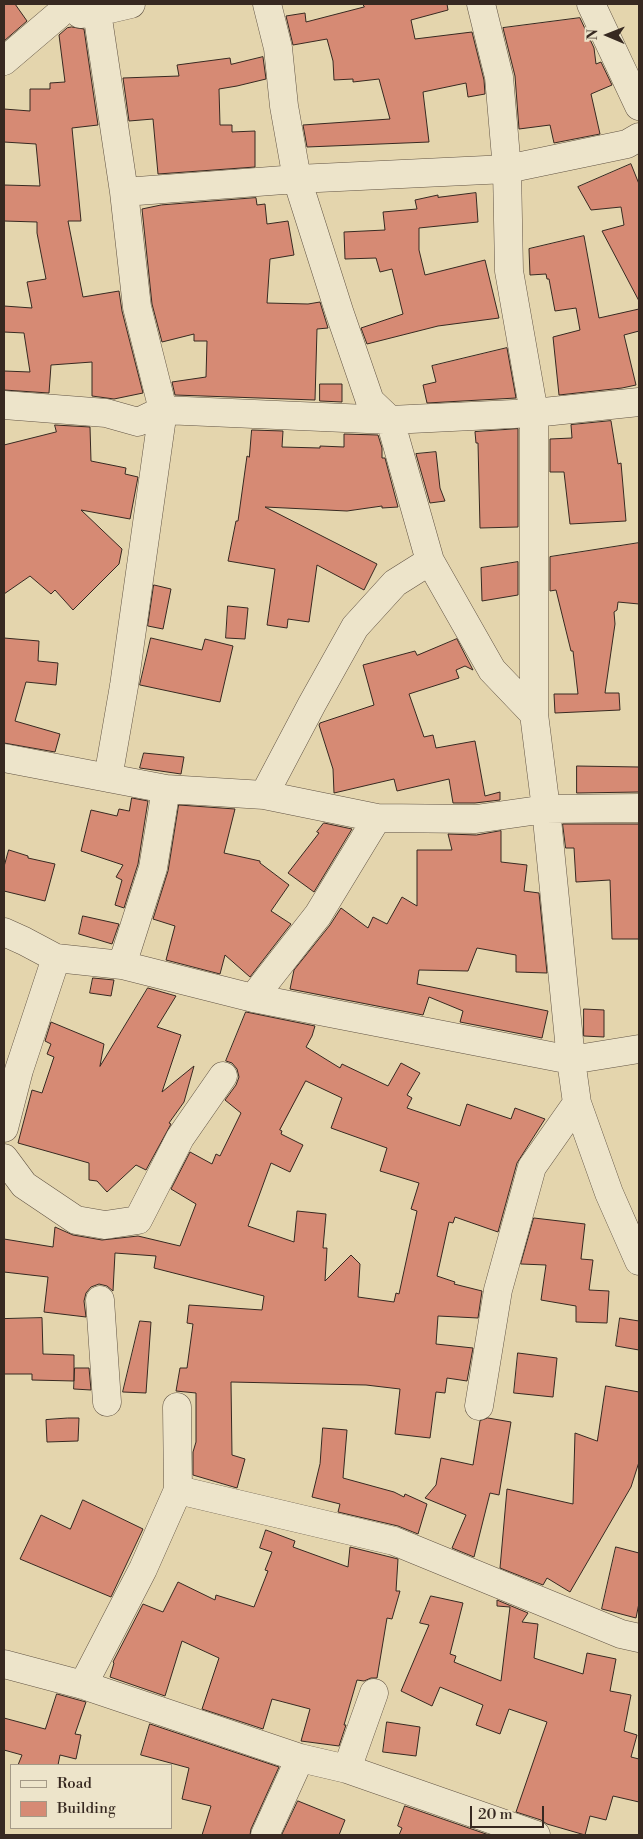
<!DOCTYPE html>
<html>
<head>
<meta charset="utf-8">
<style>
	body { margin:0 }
	#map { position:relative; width:643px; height:1839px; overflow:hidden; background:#e4d5ad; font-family:"Libre Bodoni",serif }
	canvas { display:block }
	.frame { position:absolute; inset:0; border:5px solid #372921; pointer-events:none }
	.legend { position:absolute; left:10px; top:1764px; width:162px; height:65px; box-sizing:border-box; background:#ede4ca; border:1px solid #a49986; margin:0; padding:6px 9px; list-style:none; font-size:15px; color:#372921 }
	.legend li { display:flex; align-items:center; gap:10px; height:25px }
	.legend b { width:25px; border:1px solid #a49986 }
	.north { position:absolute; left:583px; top:10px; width:50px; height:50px; -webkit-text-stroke:4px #ede4ca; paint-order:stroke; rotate:271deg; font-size:14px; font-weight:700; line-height:20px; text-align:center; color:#372921 }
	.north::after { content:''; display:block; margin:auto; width:18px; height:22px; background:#372921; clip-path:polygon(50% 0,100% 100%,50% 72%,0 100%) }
	.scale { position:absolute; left:470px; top:1806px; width:74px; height:22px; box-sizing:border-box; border:2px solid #372921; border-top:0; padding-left:6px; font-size:15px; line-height:18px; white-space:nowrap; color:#372921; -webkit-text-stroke:4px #ede4ca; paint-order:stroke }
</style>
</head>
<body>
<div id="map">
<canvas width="643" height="1839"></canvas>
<div class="frame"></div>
<ul class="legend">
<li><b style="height:6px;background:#ede4ca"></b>Road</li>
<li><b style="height:14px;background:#d68a74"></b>Building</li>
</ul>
<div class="north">N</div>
<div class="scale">20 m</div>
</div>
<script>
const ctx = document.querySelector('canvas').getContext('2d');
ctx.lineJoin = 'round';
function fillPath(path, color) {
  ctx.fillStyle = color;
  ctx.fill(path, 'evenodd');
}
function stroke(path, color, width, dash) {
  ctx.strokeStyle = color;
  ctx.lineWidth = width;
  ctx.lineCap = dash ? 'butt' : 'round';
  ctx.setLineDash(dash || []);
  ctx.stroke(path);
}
const building = new Path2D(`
	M4 4H15L27 21 4 41Z
	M363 4H447L448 10 411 20 415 39 472 32 484 80 485 94 468 97 466 83 423 92 429 142 307 147 303 125 390 119 379 79 353 82V79L334 80 333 61 327 39 293 45 286 16 305 13 306 22 364 7Z
	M580 18 594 48 596 64 601 62 612 85 591 94 600 134 554 143 550 125 519 129 515 76 503 28Z
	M72 27 84 29 98 125 72 128 81 221H68L83 297 119 291 122 311 143 393 114 399 92 396V362L51 365 49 393 4 390V371L30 372 24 333 4 332V306L32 308 27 282 46 279 37 233V222L4 221V185L40 186 36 144 4 142V109L30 111V89H50V83L65 82 59 35 67 28Z
	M263 57 266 79 237 86 219 89 220 125H232V132L255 131V167L158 174 153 119 129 121 123 78 179 76 177 65 230 58 231 64Z
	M631 164 639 184V301L602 231 624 225 621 207 591 210 578 187Z
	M476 193 478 222 419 228V250L425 275 485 260 499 318 438 326 367 344 361 328 403 314 392 269 380 272 376 258 345 259 344 232 385 230 383 212 417 209 415 200 438 195V197Z
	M256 198 257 205 265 204 267 224 288 221 294 255 270 259 267 303 308 304 320 302 328 328 317 329 315 400 175 395 172 382 206 377 207 341H194V334L162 342 152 304 142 209 161 205Z
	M584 236 599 318 639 309V331L624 335 636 385 622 388 559 395 553 337 580 330 576 308 555 311 549 279H547L546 274 530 275 529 249Z
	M507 348 516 398 427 403 423 385 436 382 432 366Z
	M320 384H342V402L320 401Z
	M611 421 618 464 621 463 626 521 570 524 564 472H550V439L572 438 571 425Z
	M55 425 90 427 91 461 126 468 125 474 138 477 130 519 81 510 122 549 119 564 73 610 55 590 51 594 30 576 4 594V445L56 432Z
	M518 429V527L480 528 478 443H476L475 432Z
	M252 430 283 431 282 447 320 448V446L344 447V434L378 435 382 448V458H385L398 507 382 508V506L347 511 265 507 377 564 364 590 317 565 309 622 288 619 287 628 267 625 275 569 228 561 236 521H238L247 456 249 457Z
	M436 452 440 488 445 501 430 503 416 454Z
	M639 543V604L618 602 617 610 614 612 615 624 605 693H619L620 710 555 713 554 694H578L573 651H571L556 590 550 591V557Z
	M518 562V595L482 601 481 568Z
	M154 585 171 589 163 629 148 626Z
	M228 606 248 608 245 639 226 638Z
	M4 638 39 641 38 661 58 663 56 685 26 682 15 721 60 734 55 752 4 743Z
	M151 638 202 650 205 639 233 646 220 702 140 685Z
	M457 639 473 670 465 666 456 670 459 678 409 694 424 737 433 735 436 748 475 741 485 796 500 792V800L475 803H453L449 779 397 791 394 779 334 793 333 769 319 725 320 723 374 705 363 665 415 651 417 655Z
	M144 753 184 757 181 774 140 768Z
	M577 766 639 767V792L577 793Z
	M132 798 148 801 138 864 124 908 115 905 122 880 116 877 123 865 81 851 91 810 117 816 119 809 129 811Z
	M179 805 235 809 224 853 260 861V863L289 885 271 911 291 924 250 977 225 955 220 974 166 960 175 926 153 919 168 871Z
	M324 823 352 829 314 892 288 873 319 833 317 832Z
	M563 824H639V939H612L610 880 576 882 574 848H566Z
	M501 831V862L527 865 524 891 539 893 547 973 516 972V955L477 948 468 971 419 970 417 984 548 1011 542 1038 460 1022 463 1011 429 997 423 1015 290 989 294 970 330 925 341 908 368 928 373 917 387 924 402 897 417 906V850H452L448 834 476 835Z
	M9 850 28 856V858L55 864 45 901 4 891V867Z
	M83 916 119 924 112 944 79 934Z
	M93 978 114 980 111 996 90 993Z
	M148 988 176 996 157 1027 181 1035 162 1092 194 1066 184 1102 169 1123 171 1124 146 1170 136 1165 107 1192 97 1181 89 1180V1163L18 1143 32 1090 42 1093 54 1057 47 1054 51 1044 45 1041 51 1022 104 1044 100 1066Z
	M584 1009 604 1010V1037L584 1036Z
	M246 1012 315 1026 312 1036 306 1047 340 1068 342 1064 388 1086 401 1063 420 1073 407 1095 412 1098 407 1108 460 1126 467 1104 511 1119 515 1108 545 1119 517 1163 498 1232 455 1217 453 1223 449 1222 437 1276 455 1282 454 1284 482 1291 478 1318 438 1316 436 1344 473 1348 467 1381 447 1378 445 1393 436 1392 430 1438 395 1434 400 1389 366 1385 231 1382 232 1455 245 1459 237 1488 193 1475V1452L196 1442V1393L176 1391 180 1368H187L193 1324 187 1323 189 1305 262 1310 264 1296 154 1268 156 1256 115 1253 113 1291 107 1286 99 1284 91 1287 86 1293 84 1301 86 1317 44 1312 48 1277 4 1272V1239L53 1247 55 1227 73 1235 102 1240 138 1236 180 1246 196 1204 171 1189 190 1152 212 1164 216 1154 220 1156 241 1113 225 1100 236 1085 239 1077 237 1069 232 1063 226 1061ZM306 1081 342 1098 331 1128 387 1148 380 1171 419 1183 411 1209 417 1211 399 1294 396 1293 394 1302 358 1297 360 1264 351 1255 325 1281 327 1248H323L326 1214 297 1211 294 1242 248 1226 271 1163 290 1172 303 1145 281 1134 282 1131 280 1130Z
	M534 1218 585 1224 581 1259 593 1260 589 1290 609 1291 607 1323 576 1322V1306L541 1300 546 1265 521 1264Z
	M42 1318 43 1354 74 1355V1381L32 1380V1374H4V1319Z
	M620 1318 639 1321V1350L616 1346Z
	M140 1321 151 1322 146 1393 123 1392Z
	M518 1353 557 1358 553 1397 514 1393Z
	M75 1368H89L91 1390 74 1389Z
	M606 1386 639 1392V1462L631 1487 570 1592 547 1578 543 1585 500 1568 507 1489 573 1504 575 1433 597 1441Z
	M68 1418H79L78 1441 47 1442 46 1420Z
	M488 1418 511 1422 499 1495 490 1493 474 1557 452 1548 466 1515 425 1498 436 1485 441 1458 473 1465 480 1421Z
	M323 1428 347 1430 343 1478 394 1492 404 1497 405 1494 427 1504 418 1534 398 1526 338 1512 340 1504 312 1497 320 1464Z
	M83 1500 143 1529 111 1597 20 1559 41 1515 70 1529Z
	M266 1530 295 1541 293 1547 348 1567 350 1547 398 1559 396 1591H400L392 1619 387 1618 377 1678H371L364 1681 357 1680 344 1725H346L339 1746 301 1741 310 1709 272 1699 263 1729 202 1709 219 1658 182 1641 165 1696 110 1677 114 1663 113 1662 143 1604 163 1612 178 1582 215 1600 216 1595 254 1607 268 1571 265 1570 272 1552 260 1548Z
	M616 1547 639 1553V1603L636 1618 602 1609Z
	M431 1596 463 1603 450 1654 456 1656 454 1662 501 1681 510 1607 497 1606V1600L528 1613 522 1622 538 1624 534 1658 583 1674 587 1653 616 1659 610 1691 631 1695 624 1731 637 1735 631 1757 639 1759V1802L613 1796 606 1820 590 1816 585 1835 547 1824 541 1820 516 1812 547 1722 509 1709 500 1734 476 1725 483 1705 440 1687 432 1706 401 1691 429 1625 420 1623Z
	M57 1694 86 1702 75 1734 81 1735 76 1759 60 1755 58 1765H18L22 1755 4 1750V1718L45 1729Z
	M387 1722 420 1727 416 1756 383 1752Z
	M150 1724 279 1767 251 1829 250 1835H202L211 1806 182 1799 189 1768 141 1755Z
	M298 1801 345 1820 339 1835H282Z
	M405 1806 489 1835H399L402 1828 398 1826Z`);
const minor = new Path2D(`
	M267 4 278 48 284 106 297 179 339 311 370 401 390 420 430 561 492 670 534 714
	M481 4 499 77 507 169 509 271 534 413V714L546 809 571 1060 577 1103 609 1193 639 1261
	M591 4 639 106
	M97 12 124 192 137 307 163 410 124 686 108 778
	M80 14 97 12 131 4
	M4 61 58 15 69 4
	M124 192 297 179 507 169 627 144 639 137
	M4 405 106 413 138 422 163 410 390 420 534 413 639 402
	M4 758 166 789 264 795 377 818 476 819 546 809 639 808
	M264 795 312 704 355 627 395 583 430 561
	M4 932 24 941 56 958 122 965 253 998 571 1060 639 1049
	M122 965 153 868 166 789
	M253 998 318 915 377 818
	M4 1128 19 1070 56 958
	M4 1158 24 1185 76 1220 105 1225 138 1220 180 1138 223 1076
	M100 1300 107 1402
	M479 1406 498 1290 532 1167 577 1103
	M178 1490 394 1541 621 1634 639 1638
	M4 1664 83 1685 300 1758 347 1769 536 1835
	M83 1685 143 1569 178 1490 177 1407
	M347 1769 374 1693
	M265 1835 300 1758`);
fillPath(building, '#d68a74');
stroke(building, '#372921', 1);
stroke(minor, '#625444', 29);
stroke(minor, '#ede4ca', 28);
</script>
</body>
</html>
